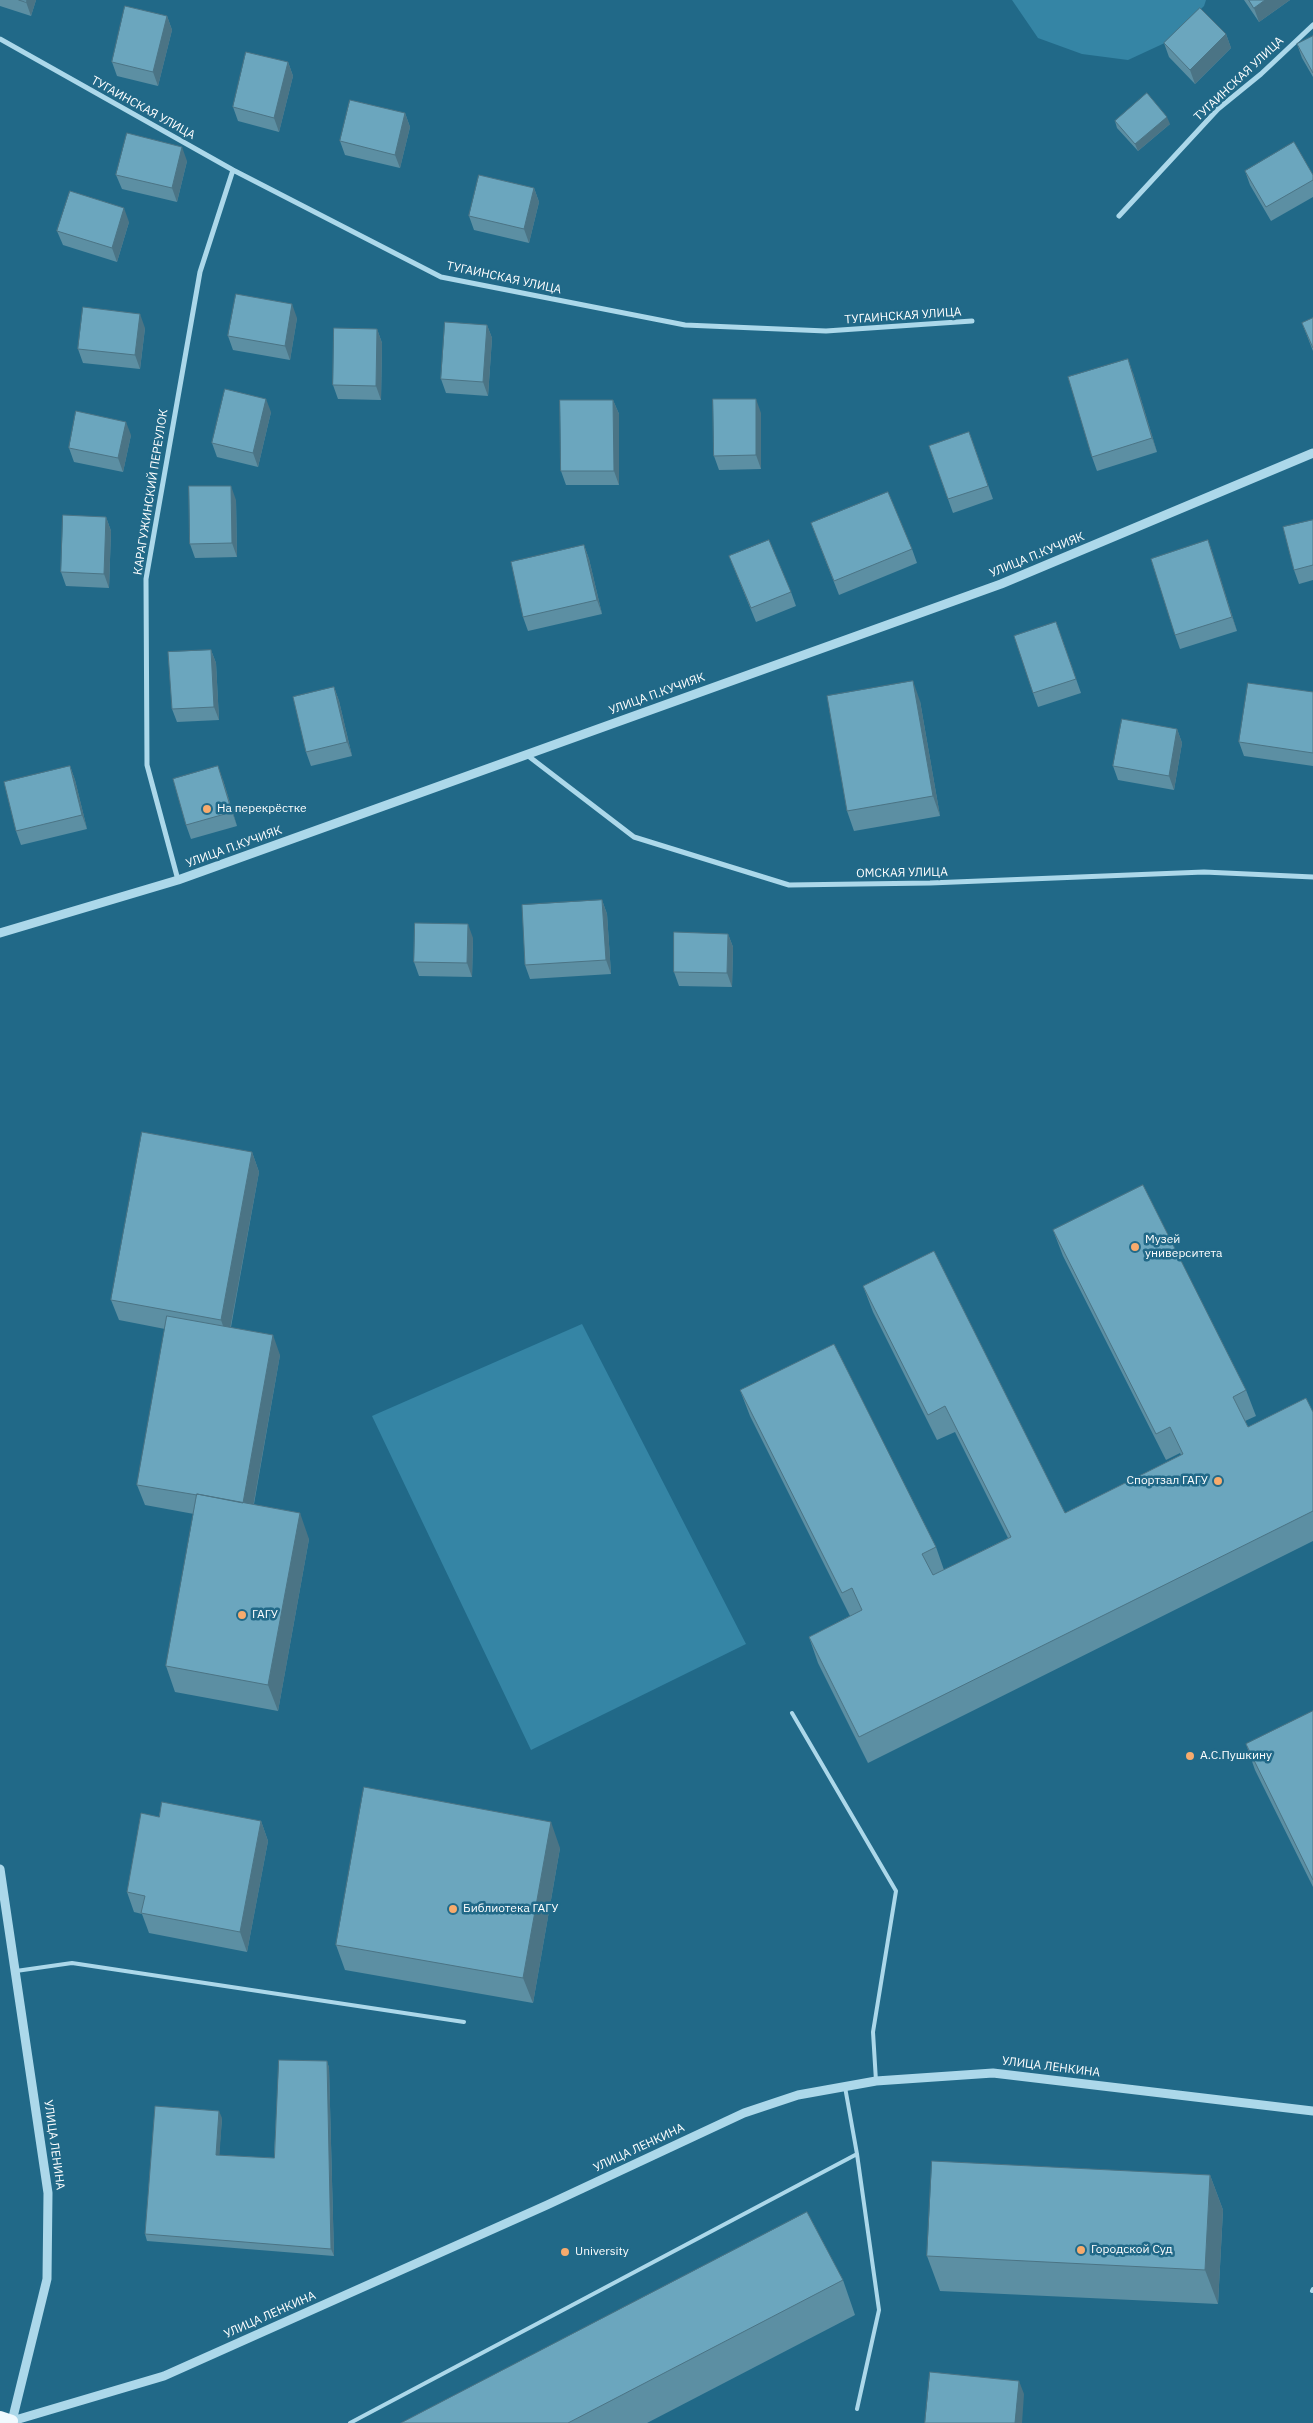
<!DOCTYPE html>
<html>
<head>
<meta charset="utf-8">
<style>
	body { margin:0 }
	canvas { display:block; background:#216988 }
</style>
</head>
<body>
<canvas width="1313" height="2423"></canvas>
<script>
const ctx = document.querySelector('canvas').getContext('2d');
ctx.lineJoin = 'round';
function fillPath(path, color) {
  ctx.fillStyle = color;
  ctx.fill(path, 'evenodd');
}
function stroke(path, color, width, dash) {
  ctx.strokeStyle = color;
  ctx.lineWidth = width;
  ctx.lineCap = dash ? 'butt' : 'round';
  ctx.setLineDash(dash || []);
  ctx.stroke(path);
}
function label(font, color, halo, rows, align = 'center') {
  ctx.font = font + ' "IBM Plex Sans",sans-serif';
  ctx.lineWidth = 5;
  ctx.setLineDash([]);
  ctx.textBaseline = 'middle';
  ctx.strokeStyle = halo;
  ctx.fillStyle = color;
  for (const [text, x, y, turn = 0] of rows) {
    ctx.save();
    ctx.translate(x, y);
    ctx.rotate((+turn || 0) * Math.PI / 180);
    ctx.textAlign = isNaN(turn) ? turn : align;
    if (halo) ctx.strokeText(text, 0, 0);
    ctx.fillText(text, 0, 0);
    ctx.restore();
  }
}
const green = new Path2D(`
	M1012 0H1206L1204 6 1169 41 1128 60 1082 54 1038 38Z
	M582 1324 746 1644 531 1750 372 1416Z`);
const service = new Path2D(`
	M792 1713 896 1891 873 2032 876 2081
	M16 1971 72 1963 464 2022
	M845 2087 857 2154 879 2310 857 2409
	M1312 2291 1313 2289
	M350 2423 857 2154`);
const minor = new Path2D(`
	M0 39 233 170 441 277 685 325 826 331 972 321
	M1119 216 1218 109 1261 74 1313 25
	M527 755 634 837 789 885 930 883 1204 872 1313 877
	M178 880 147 765 146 579 200 272 233 170`);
const tertiary = new Path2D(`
	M0 933 178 880 1001 584 1313 453
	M0 1869 48 2193 47 2279 12 2421
	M12 2421 164 2376 547 2205 744 2113 798 2095 876 2081 993 2073 1313 2111`);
const primary = new Path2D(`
	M0 2417 12 2421`);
const wall = new Path2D(`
	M0 0H36L31 16 0 6Z
	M1244 0H1290L1259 22Z
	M167 16 172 30 158 86 117 76 112 62Z
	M1226 34 1231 48 1195 84 1169 57 1164 43Z
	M1313 36V77L1302 58 1297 44Z
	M288 62 293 76 279 132 238 121 233 107Z
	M405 113 410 127 400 168 345 155 340 141Z
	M1115 121 1170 124 1138 151 1117 128Z
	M187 161 177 202 122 189 116 175Z
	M1245 171 1313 175V197L1271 221 1250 185Z
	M534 188 539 202 529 243 474 230 469 216Z
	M129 222 117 262 63 245 57 231Z
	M297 318 290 360 233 350 228 336Z
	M1313 318V351L1302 323Z
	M487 325 492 338 488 396 446 393 441 379Z
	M145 328 140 369 83 363 78 349Z
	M377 329 382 343 381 400 338 399 333 385Z
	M1133 373 1157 452 1097 471 1092 457Z
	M613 400 619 414V485H566L561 471Z
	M271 412 258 467 217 457 212 443Z
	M761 413V469L719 470 714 456Z
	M969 432 993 499 953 513 929 446Z
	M131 435 123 472 74 462 69 448Z
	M236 500 237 557 195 558 190 544Z
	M106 517 111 531 109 588 66 586 61 572Z
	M1313 520V580L1299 584 1294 570Z
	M811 523 912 549 917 563 839 595Z
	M1208 540 1237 631 1180 649 1175 635Z
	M584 545 589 559 602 614 528 631 523 617Z
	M729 556 791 592 796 606 756 622Z
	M1056 622 1081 693 1038 707 1033 693Z
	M211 650 216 663 219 720 177 722 172 709Z
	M334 687 339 701 352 756 311 766 306 752Z
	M1313 692V766L1244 756 1239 742Z
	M920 701 940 816 854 831 847 811Z
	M1177 729 1182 743 1174 790 1118 780 1113 766Z
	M70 766 75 780 87 829 21 845 16 831Z
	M223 780 237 826 191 839 186 825Z
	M602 900 607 914 611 974 530 979 525 965Z
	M728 934 733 947 732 987 679 986 674 972Z
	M473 938 472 977 419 976 414 962Z
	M252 1152 259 1172 231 1327 280 1355 254 1504 309 1539 278 1711 175 1692 166 1666 194 1514 145 1505 137 1485 165 1329 119 1320 111 1300Z
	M1053 1230 1246 1390 1256 1416 1245 1421 1248 1427 1313 1412V1541L868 1763 818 1663 809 1637 850 1616 750 1416 740 1390 936 1547 944 1570 1008 1538 955 1432 937 1440 873 1312 863 1286 1065 1513 1181 1455 1180 1453 1166 1460 1063 1256Z
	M1313 1711V1887L1255 1770 1246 1744Z
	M159 1817 261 1821 268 1841 247 1952 149 1933 142 1914 134 1912 127 1892Z
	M560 1848 533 2003 345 1970 336 1945Z
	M327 2061 329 2068 334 2256 147 2241 145 2234 222 2118 219 2155 274 2158Z
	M1210 2175 1223 2210 1218 2304 940 2291 927 2256Z
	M843 2280 855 2315 647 2423H401Z`);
const shadedWall = new Path2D(`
	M27 0H36L31 16 26 2Z
	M1265 0H1290L1259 22 1254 8Z
	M167 16 172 30 158 86 153 72Z
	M1226 34 1231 48 1195 84 1190 70Z
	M288 62 293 76 279 132 274 118Z
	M405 113 410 127 400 168 395 155Z
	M1167 117 1170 124 1138 151 1135 144Z
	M182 147 187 161 177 202 172 188Z
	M534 188 539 202 529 243 524 229Z
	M124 208 129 222 117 262 112 248Z
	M292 304 297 318 290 360 285 346Z
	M140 314 145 328 140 369 135 355Z
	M487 325 492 338 488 396 483 382Z
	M377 329 382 343 381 400 376 386Z
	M1128 359 1133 373 1157 452 1152 438Z
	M266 399 271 412 258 467 253 453Z
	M756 399 761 413V469L756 455Z
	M613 400 619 414V485L614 471Z
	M126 422 131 435 123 472 118 458Z
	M231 486 236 500 237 557 232 543Z
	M106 517 111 531 109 588 104 574Z
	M1208 540 1213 554 1237 631 1232 617Z
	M584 545 589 559 602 614 597 600Z
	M211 650 216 663 219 720 214 707Z
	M913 681 920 701 940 816 933 796Z
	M334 687 339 701 352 756 347 742Z
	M1177 729 1182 743 1174 790 1169 776Z
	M70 766 75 780 87 829 82 815Z
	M218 766 223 780 237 826 232 812Z
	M602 900 607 914 611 974 606 960Z
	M468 924 473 938 472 977 467 963Z
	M728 934 733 947 732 987 727 973Z
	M252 1152 259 1172 228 1340 221 1320Z
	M273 1335 280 1355 250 1524 243 1503Z
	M300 1513 309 1539 278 1711 268 1685Z
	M261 1821 268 1841 247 1952 240 1932Z
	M551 1822 560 1848 533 2003 523 1978Z
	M327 2061 329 2068 334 2256 331 2249Z
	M219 2111 222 2118 219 2162 216 2155Z
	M1210 2175 1223 2210 1218 2304 1205 2270Z
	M1019 2381 1024 2394 1022 2423H1015Z`);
const building = new Path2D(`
	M19 0H27L26 2Z
	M1249 0H1265L1254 8Z
	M125 6 167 16 153 72 112 62Z
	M1200 8 1226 34 1190 70 1164 43Z
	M1313 36V73L1297 44Z
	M246 52 288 62 274 118 233 107Z
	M1147 93 1167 117 1135 144 1115 121Z
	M350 100 405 113 395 155 340 141Z
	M127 133 182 147 172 188 116 175Z
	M1294 142 1313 175V180L1266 207 1245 171Z
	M479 175 534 188 524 229 469 216Z
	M70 191 124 208 112 248 57 231Z
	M236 294 292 304 285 346 228 336Z
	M83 307 140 314 135 355 78 349Z
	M1313 318V348L1302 323Z
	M445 322 487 325 483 382 441 379Z
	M334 328 377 329 376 386 333 385Z
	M1128 359 1152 438 1092 457 1068 377Z
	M225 389 266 399 253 453 212 443Z
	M713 399H756V455L714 456Z
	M560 400H613L614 471H561Z
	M76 411 126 422 118 458 69 448Z
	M969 432 988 486 948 499 929 446Z
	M189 486H231L232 543 190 544Z
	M888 492 912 549 834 581 811 523Z
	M63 515 106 517 104 574 61 572Z
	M1313 520V565L1294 570 1283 527Z
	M769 540 791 592 751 608 729 556Z
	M1208 540 1232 617 1175 635 1151 559Z
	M584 545 597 600 523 617 511 562Z
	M1056 622 1076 679 1033 693 1014 636Z
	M211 650 214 707 172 709 168 652Z
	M913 681 933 796 847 811 827 696Z
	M1248 683 1313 692V753L1239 742Z
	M334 687 347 742 306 752 293 697Z
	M1122 719 1177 729 1169 776 1113 766Z
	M70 766 82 815 16 831 4 782Z
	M218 766 232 812 186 825 173 779Z
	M602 900 606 960 525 965 522 905Z
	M415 923 468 924 467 963 414 962Z
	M674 932 728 934 727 973 674 972Z
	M142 1132 252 1152 221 1320 111 1300Z
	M1143 1185 1246 1390 1233 1397 1248 1427 1306 1398 1313 1412V1511L859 1737 809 1637 862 1610 852 1588 842 1593 740 1390 834 1344 936 1547 922 1554 933 1575 1011 1537 945 1406 928 1415 863 1286 934 1251 1065 1513 1183 1454 1170 1427 1156 1434 1053 1230Z
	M167 1316 273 1335 243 1503 197 1494V1495L137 1485Z
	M197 1494 300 1513 268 1685 166 1666Z
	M1313 1711V1880L1246 1744Z
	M364 1787 551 1822 523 1978 336 1945Z
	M162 1802 261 1821 240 1932 141 1913 145 1896 127 1892 141 1813 159 1817Z
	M279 2060 327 2061 331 2249 145 2234 155 2106 219 2111 216 2155 274 2158Z
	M932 2161 1210 2175 1205 2270 927 2256Z
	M807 2212 843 2280 568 2423H401Z
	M930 2372 1019 2381 1015 2423H925Z`);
const markers = [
	[207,809,5,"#f7ab6d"],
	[1135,1247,5,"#f7ab6d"],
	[1218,1481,5,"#f7ab6d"],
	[242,1615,5,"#f7ab6d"],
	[1190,1756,5,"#f7ab6d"],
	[453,1909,5,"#f7ab6d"],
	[1081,2250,5,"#f7ab6d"],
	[565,2252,5,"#f7ab6d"]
];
const streetNames = [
	["ТУГАИНСКАЯ УЛИЦА",1239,79,-43],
	["ТУГАИНСКАЯ УЛИЦА",143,108,29],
	["ТУГАИНСКАЯ УЛИЦА",504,278,12],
	["ТУГАИНСКАЯ УЛИЦА",903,316,-4],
	["КАРАГУЖИНСКИЙ ПЕРЕУЛОК",151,492,-81],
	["УЛИЦА П.КУЧИЯК",1037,555,-22],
	["УЛИЦА П.КУЧИЯК",657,694,-20],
	["УЛИЦА П.КУЧИЯК",234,847,-20],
	["ОМСКАЯ УЛИЦА",902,873,-1],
	["УЛИЦА ЛЕНКИНА",1051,2067,7],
	["УЛИЦА ЛЕНИНА",54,2145,82],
	["УЛИЦА ЛЕНКИНА",639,2148,-25],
	["УЛИЦА ЛЕНКИНА",270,2315,-24]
];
const poiNames = [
	["На перекрёстке",217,809],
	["Музей",1145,1240],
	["университета",1145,1254],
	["Спортзал ГАГУ",1208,1481,"right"],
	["ГАГУ",252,1615],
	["А.С.Пушкину",1200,1756],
	["Библиотека ГАГУ",463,1909],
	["Городской Суд",1091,2250],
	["University",575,2252]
];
fillPath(green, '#3585a5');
stroke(service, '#acd8ea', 4);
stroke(minor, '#acd8ea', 5);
stroke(tertiary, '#acd8ea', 9);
stroke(primary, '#f0f9fe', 12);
fillPath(wall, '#5c8fa3');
fillPath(shadedWall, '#4b7485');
fillPath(building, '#6ba6be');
stroke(building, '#4b7485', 1);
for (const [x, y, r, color] of markers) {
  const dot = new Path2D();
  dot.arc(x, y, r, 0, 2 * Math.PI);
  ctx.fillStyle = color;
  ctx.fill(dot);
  stroke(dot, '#216988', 2);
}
label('12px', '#fff', '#216988', streetNames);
label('12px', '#fff', '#216988', poiNames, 'left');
</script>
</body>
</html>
